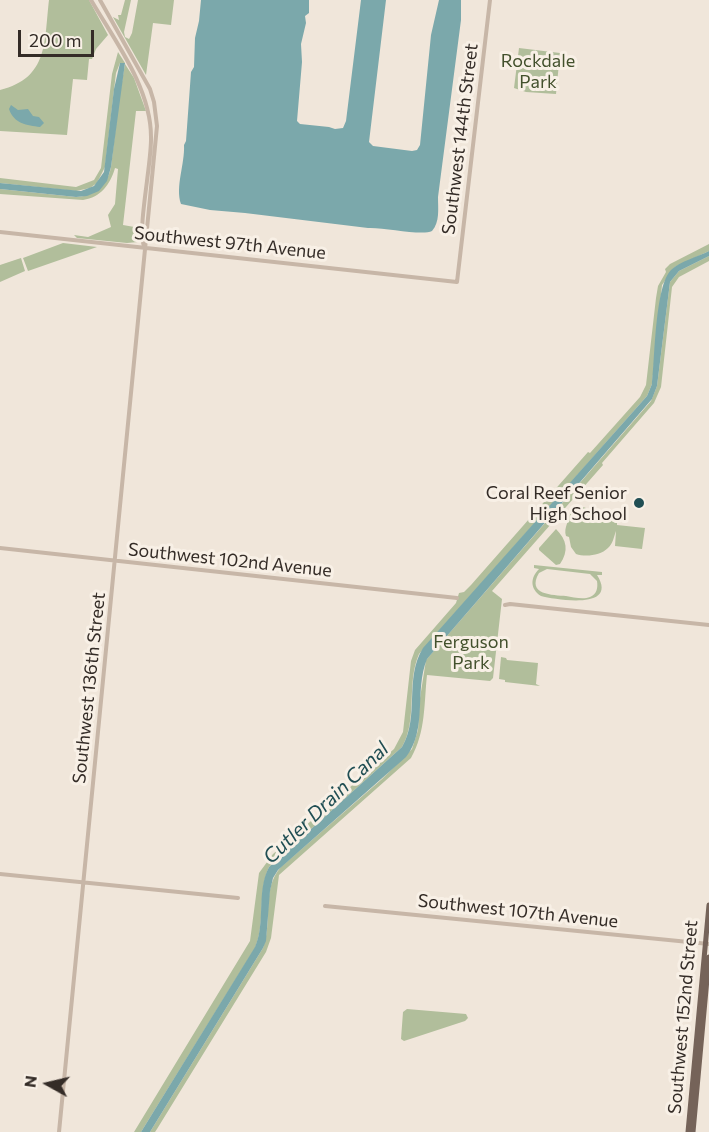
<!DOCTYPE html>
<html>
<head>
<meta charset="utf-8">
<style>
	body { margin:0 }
	#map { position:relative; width:709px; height:1132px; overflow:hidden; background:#f0e6da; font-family:Commissioner,sans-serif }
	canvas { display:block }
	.north { position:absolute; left:18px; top:1054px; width:60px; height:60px; -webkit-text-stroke:4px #f8f0e6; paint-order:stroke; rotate:278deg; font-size:16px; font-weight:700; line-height:24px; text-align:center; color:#342c27 }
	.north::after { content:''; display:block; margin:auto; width:21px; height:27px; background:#342c27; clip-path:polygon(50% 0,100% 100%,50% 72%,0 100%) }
	.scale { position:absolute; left:18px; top:30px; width:76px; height:27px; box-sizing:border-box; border:3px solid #342c27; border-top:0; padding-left:8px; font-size:18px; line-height:21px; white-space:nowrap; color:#342c27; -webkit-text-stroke:4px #f8f0e6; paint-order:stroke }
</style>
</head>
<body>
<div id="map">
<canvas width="709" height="1132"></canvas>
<div class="north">N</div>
<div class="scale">200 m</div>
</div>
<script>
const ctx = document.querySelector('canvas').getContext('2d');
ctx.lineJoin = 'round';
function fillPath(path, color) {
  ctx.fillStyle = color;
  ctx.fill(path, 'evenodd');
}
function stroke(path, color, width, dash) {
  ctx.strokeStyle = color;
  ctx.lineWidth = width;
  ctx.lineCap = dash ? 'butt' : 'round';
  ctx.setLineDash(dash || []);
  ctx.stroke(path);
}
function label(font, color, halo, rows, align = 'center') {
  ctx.font = font + ' Commissioner,sans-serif';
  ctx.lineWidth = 6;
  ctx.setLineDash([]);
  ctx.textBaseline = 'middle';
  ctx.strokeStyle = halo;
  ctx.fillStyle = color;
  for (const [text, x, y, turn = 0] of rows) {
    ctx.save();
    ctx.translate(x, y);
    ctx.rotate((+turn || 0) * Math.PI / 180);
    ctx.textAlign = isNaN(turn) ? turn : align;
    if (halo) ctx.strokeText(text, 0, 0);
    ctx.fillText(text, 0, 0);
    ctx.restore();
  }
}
const green = new Path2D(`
	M49 0H89L108 35 96 49 92 59H89L87 80 73 79 67 135 0 131V90C49 78 44 41 49 0Z
	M125 0H131L124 32 125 37 129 39 132 33 138 0H174L171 25 153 23 146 75 113 17 119 20 118 15H121Z
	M519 48 560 53 556 94 526 92 514 88Z
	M118 52 125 63H120L116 73 105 167 97 183 90 188 76 191 0 183V178L76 187 94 180 101 168 112 74Z
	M125 64 134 78 146 111H136L123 225 140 228 138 242 127 243 77 238 74 235 88 237 111 227 108 215 115 204 118 169 115 168C110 185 101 197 83 200L0 194V189L76 197C95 196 107 186 111 167L119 99Z
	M63 243 97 247 28 271 23 258Z
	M709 244V251L675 267 662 285 652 384 647 396 419 654C406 684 418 719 402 747L269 867C257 893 266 922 255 948L141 1132H134L250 941 259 873 273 854 394 749 403 732 411 661 415 650 456 603 459 593 464 592 471 585 588 452 590 453 640 397 646 385 656 298 658 286 666 272 665 269 670 264Z
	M709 256V261L679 277 672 287 661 387 654 403 602 463 603 465 492 591 502 599 493 678 490 681 427 675C424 702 426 732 411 758L279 875 271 938 266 952 157 1129 155 1132H150L263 948C273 922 261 889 281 867L382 779 412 749 418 730 420 698 426 660 651 401 657 386 670 282 679 271Z
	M21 258 25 271 0 282V265Z
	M577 505 592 510 611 512 617 519V525L645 528 642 549 615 546 616 531C614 536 613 544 608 548 600 556 585 557 576 554L571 547 569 537 566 536C563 528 570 519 571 510Z
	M556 529C567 540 569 551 560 564L556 565 539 550V548Z
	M534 565 602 572V575H597C619 610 557 600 541 596 530 589 530 578 539 569L534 568ZM547 569 590 574 597 581C598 588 597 594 590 597 583 600 573 597 566 596 553 595 526 595 539 573Z
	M501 657 506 658 507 660 538 663 536 684 540 686 505 682V680L499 679Z
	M407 1009 466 1014 468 1018 465 1021 404 1041 401 1039 403 1012Z`);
const water = new Path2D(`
	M201 0H309V13L305 16 306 23 301 44 302 62 297 121 300 124 329 127 335 129 343 128 346 121 361 0H386L369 142 373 146 412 151 417 150 420 145 431 35 439 0H461V20L438 197C438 209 440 222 432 231 422 236 383 227 368 228L245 213 210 210 181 204C175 187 185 164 184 145L186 141 191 72 194 67 195 38 199 21Z
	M120 63H125L111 167 107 181 99 191 87 196 76 197 0 189V183L81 191 94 186 104 172 114 89Z
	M11 105 18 110 28 109 33 116 39 117 44 123 40 127C27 125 14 124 9 109Z
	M709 251V256L679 271 670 282 657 386 652 399 427 659C414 690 428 729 406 757L278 870 273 878 270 891 266 941 263 948 150 1132H141L255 947C266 922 256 892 269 867L402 747C420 717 404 678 423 648L647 396 652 384C655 358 655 286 671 270 681 261 697 257 709 251Z`);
const minor = new Path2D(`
	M91 0C115 41 151 88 151 137 152 162 137 229 144 246
	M0 232 457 282 490 0
	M0 548 457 598
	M505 605 510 604 709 625
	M0 874 238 898
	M325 906 709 944
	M59 1132 157 126 154 102 150 89 100 0`);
const major = new Path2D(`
	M688 1132 709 905
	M693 1132 709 957`);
const markers = [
	[639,503,6,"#204e53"]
];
const parkNames = [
	["Rockdale",538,61],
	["Park",538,82],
	["Ferguson",471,642],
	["Park",471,663]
];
const streetNames = [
	["Southwest 144th Street",460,139,-83],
	["Southwest 97th Avenue",230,243,6],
	["Southwest 102nd Avenue",230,560,6],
	["Southwest 136th Street",89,688,-84],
	["Southwest 107th Avenue",518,911,6],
	["Southwest 152nd Street",683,1017,-85]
];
const poiNames = [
	["Coral Reef Senior",627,493],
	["High School",627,514]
];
const waterNames = [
	["Cutler Drain Canal",326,803,-44]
];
fillPath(green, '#b1be9b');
fillPath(water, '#7ba8ab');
stroke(minor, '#c7b6a7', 4);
stroke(major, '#756359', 5);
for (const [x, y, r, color] of markers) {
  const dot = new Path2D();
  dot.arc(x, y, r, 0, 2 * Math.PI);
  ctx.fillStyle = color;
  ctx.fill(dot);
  stroke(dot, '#f8f0e6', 2);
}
label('18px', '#43512d', '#f8f0e6', parkNames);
label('18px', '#342c27', '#f8f0e6', streetNames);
label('18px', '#342c27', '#f8f0e6', poiNames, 'right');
label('italic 20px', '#204e53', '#f8f0e6', waterNames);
</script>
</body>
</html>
